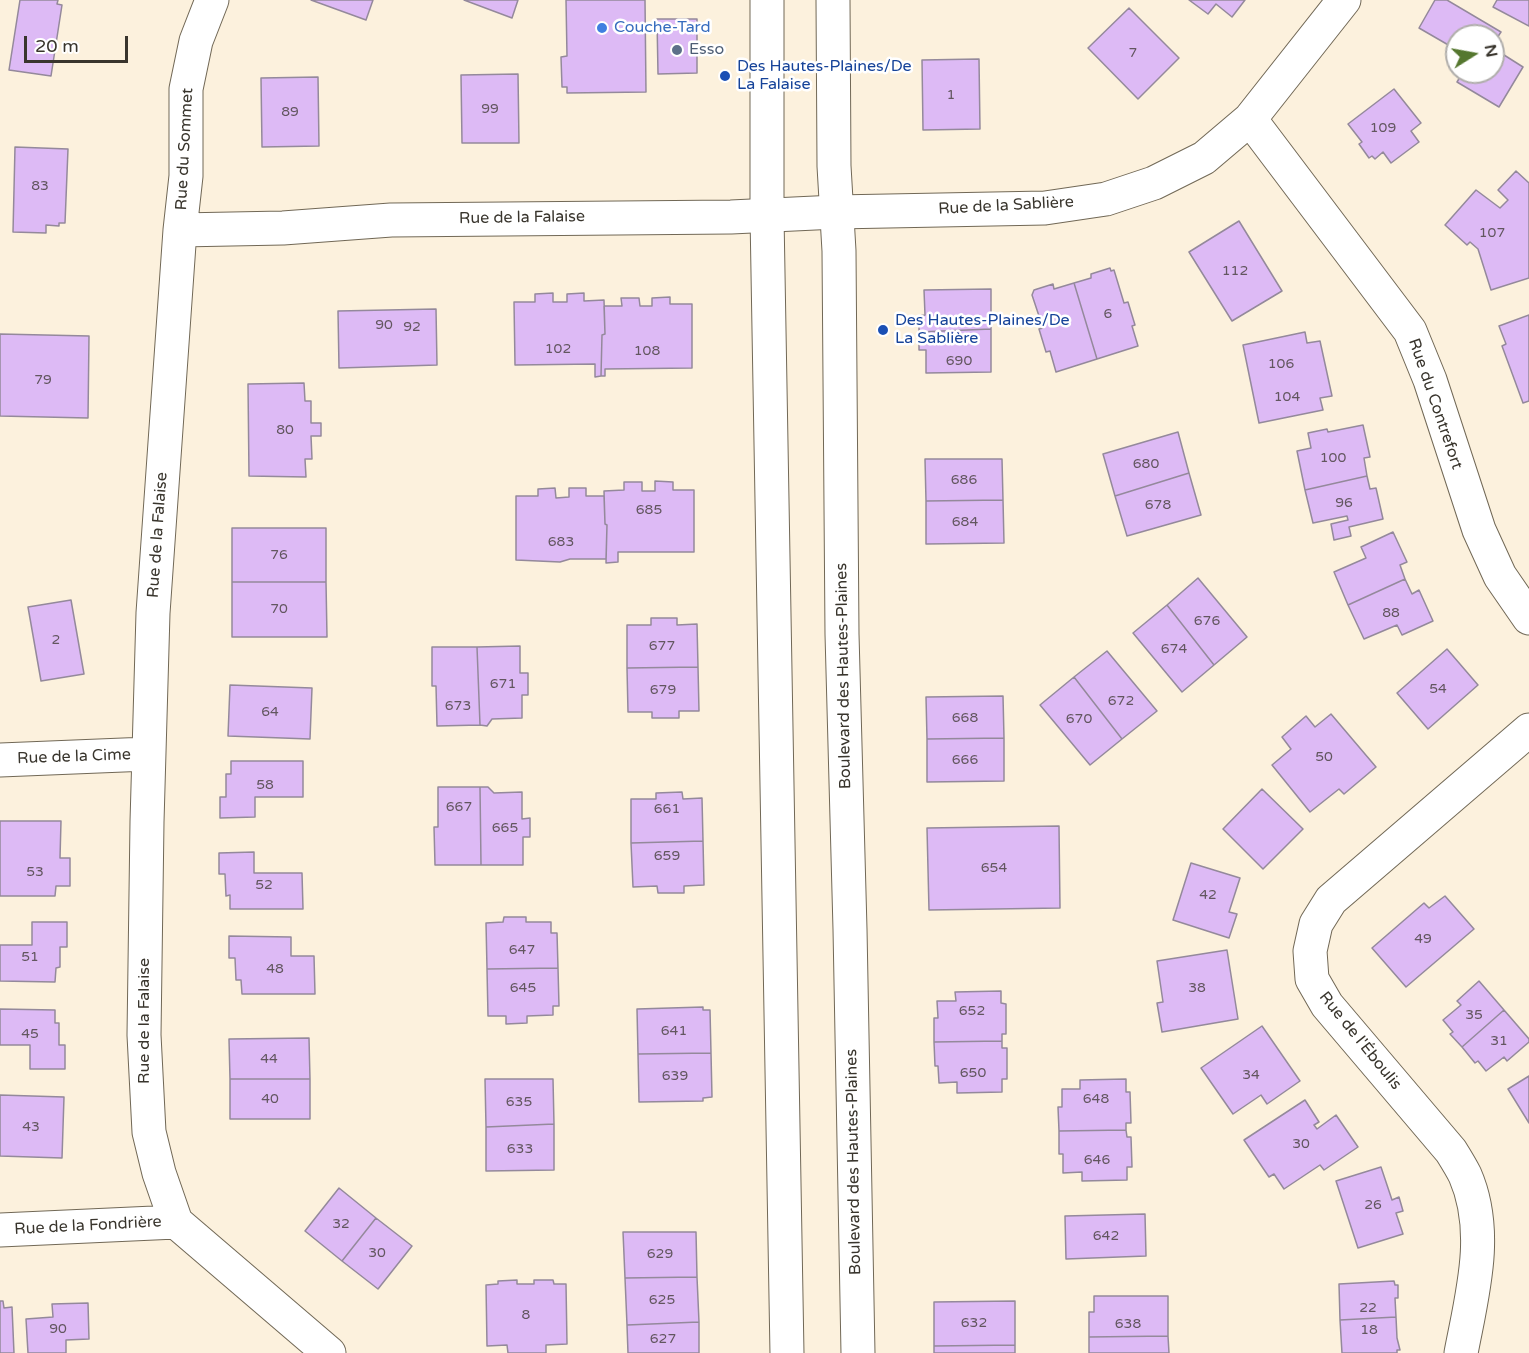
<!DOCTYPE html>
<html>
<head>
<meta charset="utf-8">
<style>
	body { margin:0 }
	#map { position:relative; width:1529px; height:1353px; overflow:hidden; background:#fcf1dd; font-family:"Varela Round",sans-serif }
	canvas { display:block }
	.north { position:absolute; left:1445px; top:24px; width:60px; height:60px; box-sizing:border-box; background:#fff; border:2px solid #b0aeab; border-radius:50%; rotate:79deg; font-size:16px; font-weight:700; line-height:24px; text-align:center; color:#39352d }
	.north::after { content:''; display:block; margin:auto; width:21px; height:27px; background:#55772f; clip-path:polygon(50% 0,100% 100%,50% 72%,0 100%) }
	.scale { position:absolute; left:24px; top:36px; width:104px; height:27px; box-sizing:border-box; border:3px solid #39352d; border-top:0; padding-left:8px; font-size:18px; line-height:21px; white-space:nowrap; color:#39352d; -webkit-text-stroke:4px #fff; paint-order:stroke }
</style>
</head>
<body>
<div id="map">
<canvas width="1529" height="1353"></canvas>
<div class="north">N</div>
<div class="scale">20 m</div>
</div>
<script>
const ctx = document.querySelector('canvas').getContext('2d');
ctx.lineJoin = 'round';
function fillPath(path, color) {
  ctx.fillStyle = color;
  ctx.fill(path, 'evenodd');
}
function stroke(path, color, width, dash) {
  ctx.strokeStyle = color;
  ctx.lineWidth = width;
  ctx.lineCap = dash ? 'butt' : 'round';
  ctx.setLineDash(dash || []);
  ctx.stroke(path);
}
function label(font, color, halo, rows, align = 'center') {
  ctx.font = font + ' "Varela Round",sans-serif';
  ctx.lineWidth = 5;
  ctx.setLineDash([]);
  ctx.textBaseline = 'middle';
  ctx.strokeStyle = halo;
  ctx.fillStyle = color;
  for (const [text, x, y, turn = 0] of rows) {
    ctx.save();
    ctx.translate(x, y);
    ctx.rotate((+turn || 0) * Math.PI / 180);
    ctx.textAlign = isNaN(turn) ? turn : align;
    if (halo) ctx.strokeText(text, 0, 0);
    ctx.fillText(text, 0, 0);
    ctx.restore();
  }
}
const building = new Path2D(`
	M20 0H58L57 4 62 5 51 76 9 70Z
	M311 0H373L366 20Z
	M464 0H518L512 18Z
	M566 0H645L646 92 567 93V87H562L561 57 567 56Z
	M1189 0H1245L1232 17 1216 4 1208 14Z
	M1435 0H1447L1501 32 1493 44V36H1457V50L1419 28Z
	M1497 0H1529V26L1493 7Z
	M1129 8 1179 58 1138 99 1088 48Z
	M657 19H697V73L658 74Z
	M1493 48 1523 67 1499 107 1457 82 1463 72H1493Z
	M979 59 980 129 923 130 922 60Z
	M518 74 519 143H462L461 75Z
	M318 77 319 146 262 147 261 78Z
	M1394 89 1421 123 1411 131 1419 142 1391 163 1383 152 1375 159 1372 156 1369 158 1359 144 1362 142 1348 124Z
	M15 147 68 149 65 223H59V226L46 225V233L13 232Z
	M1516 171 1529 183V278L1491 290 1478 249 1470 242 1467 245 1445 225 1476 190 1500 208 1508 200 1498 190Z
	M1239 221 1282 291 1232 321 1189 252Z
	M1110 268 1111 271 1114 270 1124 303 1128 302 1135 325 1132 326 1138 346 1097 359 1074 283 1091 278V274Z
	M1074 283 1097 359 1056 372 1050 351 1046 352 1039 329 1043 328 1032 295 1034 290 1053 284 1054 289Z
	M991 289V329L919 332V316L925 315 924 290Z
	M553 293V302H567V294L584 293V301L604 300 605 334 602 335 601 376 595 377V364L515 365 514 302H535V294Z
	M670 297V304H692V368L605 369V376H601L602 335 605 334 604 306H622L621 298H639L640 306H652V298Z
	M436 309 437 365 339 368 338 311Z
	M1529 315V401L1523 403 1502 346 1506 344 1499 326Z
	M991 329V372L926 373V350H919V332Z
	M1305 332 1307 343 1320 341 1332 396 1320 398 1323 410 1259 423 1243 345Z
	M0 334 89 336 88 418 0 416Z
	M304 383 305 401H311V423H321V436H311L312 459H305L306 477 249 476 248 384Z
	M1363 425 1370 457 1364 458 1367 476 1305 490 1297 451 1311 448 1308 433 1327 429 1328 432Z
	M1178 432 1189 473 1115 496 1103 454Z
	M925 459H1002L1003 500 926 501Z
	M1189 473 1201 515 1127 536 1115 496Z
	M1367 476 1370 489 1376 488 1383 519 1349 527 1351 536 1334 540 1331 524 1348 520 1347 516 1313 523 1305 490Z
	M655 481 673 482V490H694V552H618V562L606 563 607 525 605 524 604 491 624 490V482H642V491H655Z
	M555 488 556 498 569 497V488H586V496H604L605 524 607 525 606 559H570L560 562 516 560V496H538V489Z
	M1003 500 1004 543 926 544V501Z
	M232 528H326V582H232Z
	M1393 532 1407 562 1400 565 1405 579 1348 605 1334 572 1366 558 1361 547Z
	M1198 578 1247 637 1214 665 1167 605Z
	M1405 579 1412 594 1419 590 1433 621 1402 635 1397 625 1364 639 1348 605Z
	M232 582H326L327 637H232Z
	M71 600 84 674 41 681 28 607Z
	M1167 605 1214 665 1182 692 1133 633Z
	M651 618H677V625L697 624 698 667 627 668V625H651Z
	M520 646V673H528V695H522V718L492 719 487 726 480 725 477 647Z
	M432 647H477L480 725 437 726 436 686H432Z
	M1447 649 1478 685 1428 729 1397 693Z
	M1107 651 1157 711 1122 739 1074 677Z
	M698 667 699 711H679V718H652V712H628L627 668Z
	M1074 677 1122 739 1090 765 1040 705Z
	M230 685 312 688 310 739 228 736Z
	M1003 696 1004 738 927 739 926 697Z
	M1331 714 1376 767 1344 794 1339 789 1310 812 1272 765 1291 749 1282 737 1306 716 1315 727Z
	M1004 738V781L927 782V739Z
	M231 761H303V797H255V817L220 818V797H226V774H231Z
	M438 787H480L481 865H435L434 827H438Z
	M480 787H488L494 793 522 792V819L530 818V837H523V865H481Z
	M1262 789 1303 829 1263 869 1223 829Z
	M682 792 683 799 702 798 703 841 631 843V799H656V793Z
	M0 821H61L60 858H70V886H56L55 896H0Z
	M1059 826 1060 908 929 910 927 828Z
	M703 841 704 885 684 886V893H658L657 886 633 887 631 843Z
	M254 852V873H302L303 909H230V895L226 896 225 874H219V853Z
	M1191 863 1240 878 1229 912 1237 914 1229 938 1173 920Z
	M1445 896 1474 929 1406 987 1372 948 1424 903 1429 908Z
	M504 917H526V922H551V933H557L558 968 487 969 486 923 503 922Z
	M32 922H67V947H60V967L56 968 55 982 0 981V945H32Z
	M229 936 291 937V956H314L315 994H242L241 980H236L235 958H229Z
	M1227 950 1238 1019 1162 1032 1157 1003 1163 1002 1157 961Z
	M558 968 559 1006H553V1015L527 1016V1023L506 1024V1016H488L487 969Z
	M1479 981 1504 1010 1462 1047 1450 1034 1453 1032 1443 1020 1461 1005 1457 1001Z
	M1001 991V1003L1006 1004V1034H1002V1041L934 1042V1018H938L937 1001H956L955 992Z
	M703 1007V1010H710L711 1053 638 1054 637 1009Z
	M0 1009 55 1010V1023H59V1045H65V1069H30V1045H0Z
	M1504 1010 1529 1039V1042L1507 1061 1504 1057 1486 1071 1478 1061 1475 1063 1462 1047Z
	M1262 1026 1300 1081 1267 1104 1261 1095 1233 1114 1201 1068Z
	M309 1038 310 1079H230L229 1039Z
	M1002 1041V1048H1007V1079H1002V1092L957 1093V1082L939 1083 938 1066H935L934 1042Z
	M711 1053 712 1097 703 1098V1101L639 1102 638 1054Z
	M1529 1076V1123L1508 1089Z
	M230 1079H310V1119H230Z
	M485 1079H553L554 1124 486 1127Z
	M1126 1079V1092H1130L1131 1123H1126V1130L1059 1131 1058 1107H1062V1089H1080V1080Z
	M0 1095 64 1097 62 1158 0 1156Z
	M1305 1100 1319 1122 1314 1125 1317 1129 1336 1115 1358 1147 1324 1170 1320 1165 1284 1189 1274 1174 1269 1177 1244 1140Z
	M554 1124V1170L486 1171V1127Z
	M1126 1130 1127 1137H1131L1132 1167H1127V1180L1082 1181V1172L1063 1173V1154H1059V1131Z
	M1381 1167 1392 1200 1399 1197 1403 1211 1396 1213 1403 1234 1358 1248 1336 1181Z
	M339 1188 376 1218 342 1261 305 1231Z
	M1145 1214 1146 1256 1066 1259 1065 1216Z
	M376 1218 412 1246 378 1289 342 1261Z
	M623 1232H696L697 1277 625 1278Z
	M697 1277 699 1322 627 1325 625 1278Z
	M517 1280V1284H534V1280H553L554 1284H566L567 1344 546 1345V1353H508L507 1345 487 1346 486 1285 498 1284V1281Z
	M1394 1281 1395 1285H1398V1298H1395L1396 1317 1340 1320 1339 1284Z
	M1094 1296H1168V1336L1089 1337V1312H1094Z
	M0 1301H3L4 1308 12 1307 14 1353H0Z
	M1015 1301V1345L934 1346V1302Z
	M88 1303 89 1339 66 1340V1353H28L26 1319 53 1317 52 1304Z
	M1396 1317 1397 1338 1400 1350H1397V1353H1342L1340 1320Z
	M699 1322V1353H628L627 1325Z
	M1168 1336 1169 1353H1089V1337Z
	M1015 1345V1353H934V1346Z`);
const street = new Path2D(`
	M1250 119 1410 331 1430 380 1479 530 1500 576 1529 618
	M180 230 186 176V89L196 41 212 0
	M0 760 148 754
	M0 1230 176 1222
	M329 1353 176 1222 159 1173 149 1132 144 1035 147 822 153 613 180 230 283 228 391 220 731 217 836 212 1045 208 1106 199 1154 183 1204 158 1250 119 1344 0
	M1461 1353C1472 1295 1490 1232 1465 1175 1461 1167 1456 1159 1451 1151L1327 1005 1312 979 1310 951 1316 924 1331 900 1529 730`);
const secondary = new Path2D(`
	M767 0V216L787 1353
	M833 0 834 166 839 251 842 634 850 929 858 1353`);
const markers = [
	[602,28,6,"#3f7fe0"],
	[677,50,6,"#5c6f8a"],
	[725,76,6,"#1a4fb4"],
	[883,330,6,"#1a4fb4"]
];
const numberNames = [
	["7",1133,53],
	["1",951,95],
	["99",490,109],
	["89",290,112],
	["109",1383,128],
	["83",40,186],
	["107",1492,233],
	["112",1235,271],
	["6",1108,314],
	["90",384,325],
	["92",412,327],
	["102",558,349],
	["108",647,351],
	["690",959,361],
	["106",1281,364],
	["79",43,380],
	["104",1287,397],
	["80",285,430],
	["100",1333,458],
	["680",1146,464],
	["686",964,480],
	["96",1344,503],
	["678",1158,505],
	["685",649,510],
	["684",965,522],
	["683",561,542],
	["76",279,555],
	["70",279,609],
	["88",1391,613],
	["676",1207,621],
	["2",56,640],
	["677",662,646],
	["674",1174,649],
	["671",503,684],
	["54",1438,689],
	["679",663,690],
	["672",1121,701],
	["673",458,706],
	["64",270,712],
	["668",965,718],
	["670",1079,719],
	["50",1324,757],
	["666",965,760],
	["58",265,785],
	["667",459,807],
	["661",667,809],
	["665",505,828],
	["659",667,856],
	["654",994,868],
	["53",35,872],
	["52",264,885],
	["42",1208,895],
	["49",1423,939],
	["647",522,950],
	["51",30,957],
	["48",275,969],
	["645",523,988],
	["38",1197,988],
	["652",972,1011],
	["35",1474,1015],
	["641",674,1031],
	["45",30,1034],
	["31",1499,1041],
	["44",269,1059],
	["650",973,1073],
	["34",1251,1075],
	["639",675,1076],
	["40",270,1099],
	["648",1096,1099],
	["635",519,1102],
	["43",31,1127],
	["30",1301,1144],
	["633",520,1149],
	["646",1097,1160],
	["26",1373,1205],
	["32",341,1224],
	["642",1106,1236],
	["30",377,1253],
	["629",660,1254],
	["625",662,1300],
	["22",1368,1308],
	["8",526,1315],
	["632",974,1323],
	["638",1128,1324],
	["90",58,1329],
	["18",1369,1330],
	["627",663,1339]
];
const shopNames = [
	["Couche-Tard",614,28]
];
const serviceNames = [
	["Esso",689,50]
];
const transitNames = [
	["Des Hautes-Plaines/De",737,67],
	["La Falaise",737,85],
	["Des Hautes-Plaines/De",895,321],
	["La Sablière",895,339]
];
const streetNames = [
	["Rue du Sommet",185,149,-87],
	["Rue de la Sablière",1006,206,-3],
	["Rue de la Falaise",522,218,-1],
	["Rue du Contrefort",1435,404,71],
	["Rue de la Falaise",158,535,-86],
	["Boulevard des Hautes-Plaines",844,676,-91],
	["Rue de la Cime",74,757,-2],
	["Rue de la Falaise",145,1021,-90],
	["Rue de l'Éboulis",1360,1041,51],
	["Boulevard des Hautes-Plaines",854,1162,-91],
	["Rue de la Fondrière",88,1226,-3]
];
fillPath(building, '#ddbaf5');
stroke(building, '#94899b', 1.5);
stroke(street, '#716856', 35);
stroke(secondary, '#716856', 35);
stroke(street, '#fff', 33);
stroke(secondary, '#fff', 33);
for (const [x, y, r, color] of markers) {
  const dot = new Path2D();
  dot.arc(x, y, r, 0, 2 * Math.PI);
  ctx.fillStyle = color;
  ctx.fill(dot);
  stroke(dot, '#fff', 2);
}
label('14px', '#62565f', null, numberNames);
label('16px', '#366cbe', '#fff', shopNames, 'left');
label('16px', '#4e5e75', '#fff', serviceNames, 'left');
label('16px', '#164399', '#fff', transitNames, 'left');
label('16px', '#39352d', '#fff', streetNames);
</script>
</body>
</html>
